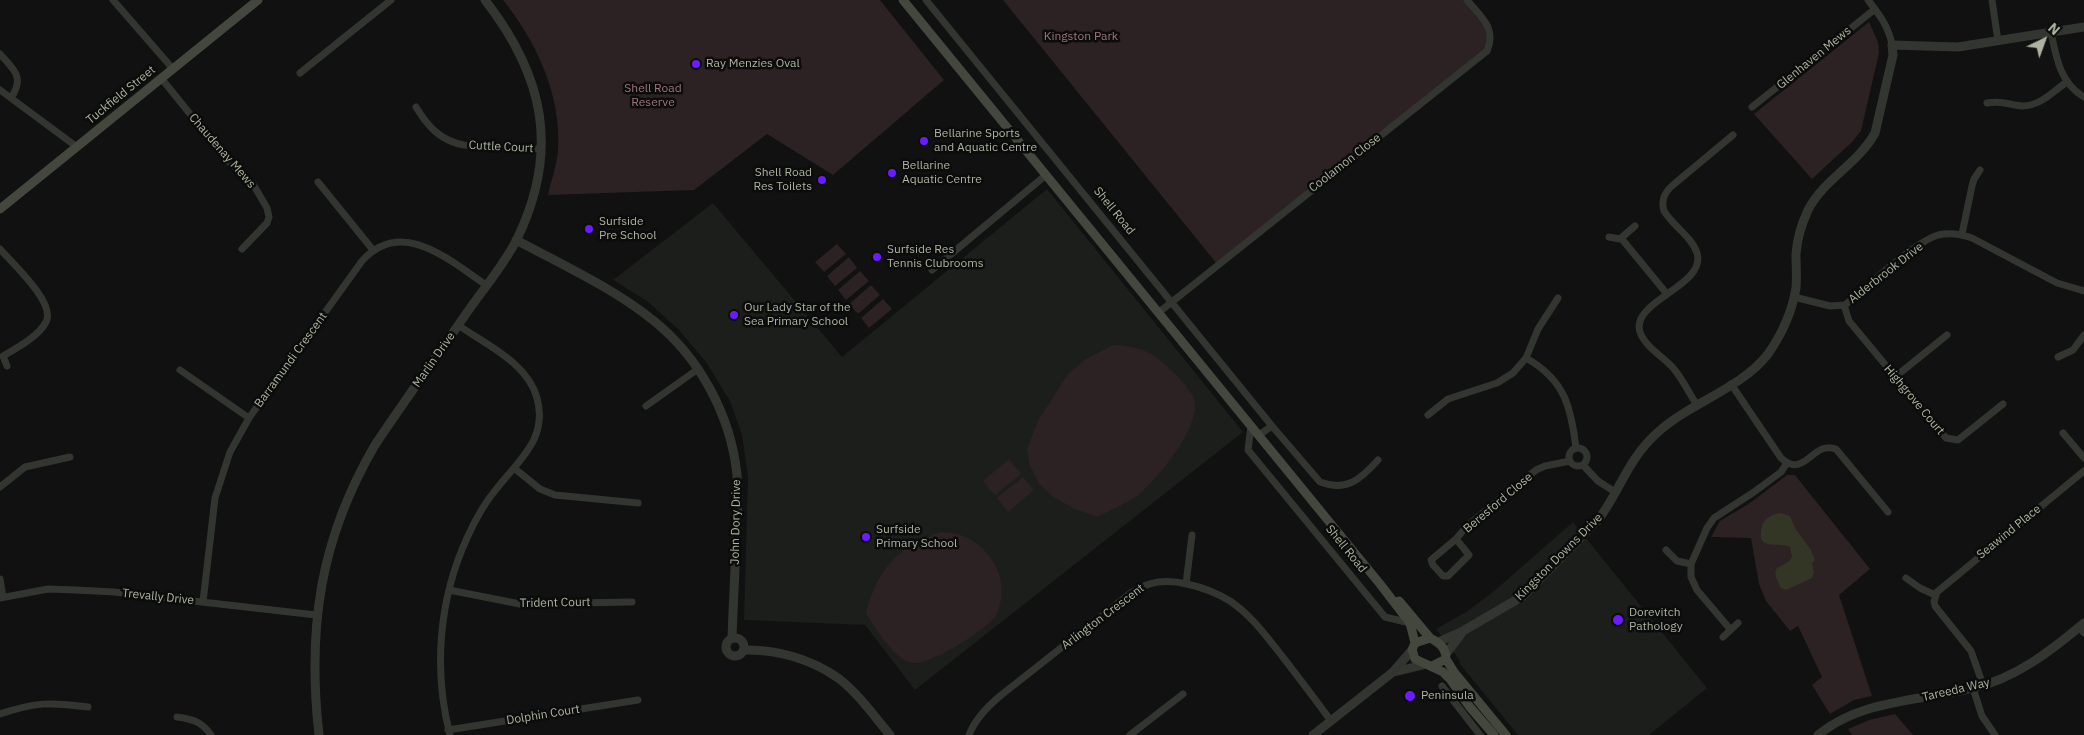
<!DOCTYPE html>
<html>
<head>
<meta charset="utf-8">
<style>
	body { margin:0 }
	#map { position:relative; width:2084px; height:735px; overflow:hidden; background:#101110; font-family:"IBM Plex Sans",sans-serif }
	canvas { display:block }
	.north { position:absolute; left:2019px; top:15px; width:50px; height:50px; -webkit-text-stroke:4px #0b0c0b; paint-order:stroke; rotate:42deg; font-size:14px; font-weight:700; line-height:20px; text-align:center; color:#acb39f }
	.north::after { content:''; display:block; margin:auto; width:18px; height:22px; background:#acb39f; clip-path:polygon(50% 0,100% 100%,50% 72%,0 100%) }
</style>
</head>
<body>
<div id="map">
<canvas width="2084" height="735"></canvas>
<div class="north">N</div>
</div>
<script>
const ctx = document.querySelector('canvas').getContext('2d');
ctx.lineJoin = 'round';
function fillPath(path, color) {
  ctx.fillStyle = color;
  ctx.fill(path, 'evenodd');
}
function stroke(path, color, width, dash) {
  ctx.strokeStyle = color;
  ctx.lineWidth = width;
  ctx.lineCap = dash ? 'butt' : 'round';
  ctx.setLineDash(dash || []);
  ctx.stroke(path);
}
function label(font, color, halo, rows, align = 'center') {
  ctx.font = font + ' "IBM Plex Sans",sans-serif';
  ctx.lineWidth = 5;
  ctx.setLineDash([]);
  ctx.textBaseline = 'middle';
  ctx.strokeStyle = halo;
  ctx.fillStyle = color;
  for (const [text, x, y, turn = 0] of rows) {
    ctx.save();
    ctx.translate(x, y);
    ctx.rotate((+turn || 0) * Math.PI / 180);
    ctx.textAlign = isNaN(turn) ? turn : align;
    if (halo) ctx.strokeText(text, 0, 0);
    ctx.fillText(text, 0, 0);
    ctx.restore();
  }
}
const built = new Path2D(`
	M1047 189 1243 432 915 690 865 625 744 620 748 477 742 435 730 401 706 362 678 329 647 301 613 280 713 203 842 357Z
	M1573 522 1707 688 1649 735H1518L1460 664 1459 659 1436 629 1466 612 1493 592Z`);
const green = new Path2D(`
	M503 0H880L944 80 833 175 767 134 694 190 548 195C551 180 557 165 558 150 562 96 536 41 503 0Z
	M1003 0H1466L1488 25 1487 51 1217 264Z
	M1869 22 1878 42 1879 53 1861 131 1852 142 1812 179 1754 114Z
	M837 244 846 254 824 272 815 262Z
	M849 257 857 268 835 286 827 276Z
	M860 271 869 281 846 300 838 290Z
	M871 285 880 295 858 314 849 304Z
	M883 299 892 309 869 328 861 318Z
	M1113 345C1143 347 1152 351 1173 372 1181 380 1190 389 1194 399 1203 424 1157 480 1138 495 1126 504 1111 510 1097 517L1073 508 1055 498 1039 484 1029 463 1027 448 1039 419 1068 374 1086 359Z
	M1009 459 1021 474 995 495 983 481Z
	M1787 475H1795L1870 569 1839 595 1872 696 1854 700 1830 714 1812 685 1822 677 1798 626 1790 631 1766 601 1759 584 1751 538 1711 537 1720 521 1750 503Z
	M1023 477 1034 490 1008 512 997 498Z
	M941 532C948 533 957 533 963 536 993 548 1012 584 996 615 988 629 928 667 912 663 894 659 875 628 866 613 878 568 897 548 941 532Z
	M1895 714 1913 735H1852L1848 729 1869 720Z`);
const water = new Path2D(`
	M1780 513 1790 516 1795 528 1811 550 1815 560 1812 563 1814 573 1812 578 1786 590 1781 588C1766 560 1785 571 1792 557L1790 547C1780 541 1755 553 1762 526 1765 517 1772 515 1780 513Z`);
const minor = new Path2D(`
	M113 0 173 69
	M926 0 1272 426 1320 482C1347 492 1361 479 1378 460
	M1868 0C1879 14 1889 27 1892 45
	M1992 0 1998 41
	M2051 32C2056 57 2060 83 2084 97
	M0 54C14 70 25 77 11 98
	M300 73 391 0
	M161 78 229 162 253 184 267 208 269 217 267 223 242 249
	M0 90 77 147
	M1987 103C2004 100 2008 105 2022 106 2041 106 2053 91 2067 82
	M416 107C428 127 441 141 464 145L541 149
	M1752 107 1875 9
	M318 182 373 250
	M1962 234 1972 186 1974 179 1980 170
	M1609 237 1620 239 1635 226
	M1621 238 1667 294
	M0 249C13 264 56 303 46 322 39 336 17 348 3 356L7 366
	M932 270 1046 175
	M1794 297 1830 306 1845 305C1867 287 1913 243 1938 235 1950 232 1961 234 1972 238L2057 283 2084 291
	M1844 305 1849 321 1946 438 1958 440 2003 404
	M1158 313 1487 51C1497 28 1481 17 1467 0
	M2058 357 2073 350 2084 335
	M1526 358C1565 380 1571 407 1576 448
	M180 370 249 418
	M1895 377 1947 335
	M1731 384 1781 458C1805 480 1812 440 1836 449L1888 512
	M1697 405C1689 393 1683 380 1674 369 1664 357 1645 347 1640 332 1630 301 1707 286 1697 253 1692 237 1673 226 1664 211 1661 200 1664 193 1673 185L1733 135
	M646 406 698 369
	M1428 415 1448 399 1497 383 1513 373 1526 358 1538 329 1558 298
	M1251 426 1248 450 1385 617 1410 623
	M2063 433 2084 458
	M1259 435 1272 426
	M1569 457a9 9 0 1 1 18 0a9 9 0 1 1-18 0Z
	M1583 465 1598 481 1615 492
	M514 468 540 489 555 495 638 503
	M0 487 25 467 70 457
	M1456 539 1469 555 1448 576H1443L1433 565 1431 560 1456 539 1467 526 1536 470 1545 466 1570 461
	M1666 550 1677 561 1691 564
	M1906 578 1920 588 1935 595
	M0 579 3 597
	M1186 584 1192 535
	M449 590 520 604 632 602
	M0 598 48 589 76 590 114 592 316 615
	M203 602 215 498 230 452 249 418 362 261C402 217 449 260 486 285
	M2079 627 2084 633
	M1730 629 1697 590 1691 577V564L1707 528 1714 518 1754 492 1781 472 1787 463
	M1723 637 1738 623
	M1983 685 1971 651 1935 606 1934 602 1937 592 2084 471
	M1442 686 1480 735
	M1973 688 1982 716 1995 735
	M0 714C36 702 50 702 88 707
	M177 717C193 719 202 722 211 735
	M448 730 638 700
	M450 735C433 670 439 599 467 538 475 520 485 502 498 487 520 459 548 438 537 398 528 363 485 344 458 325
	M969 735C975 719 987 707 1000 696L1132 592C1150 581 1166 579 1187 584 1201 587 1217 593 1230 601 1251 615 1266 636 1282 656 1299 678 1315 699 1331 721
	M1130 735 1183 694`);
const tertiary = new Path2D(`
	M516 240C563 265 613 288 654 321 700 358 731 416 737 475 739 497 737 520 736 543 735 575 733 606 732 638
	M726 647a9 9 0 1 1 18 0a9 9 0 1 1-18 0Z
	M1438 642 1463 631 1523 596 1598 520C1620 491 1627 460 1657 433 1689 403 1741 389 1768 354 1782 334 1792 312 1796 288 1797 277 1796 265 1796 254 1797 240 1802 223 1808 210 1824 179 1858 164 1875 133L1893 55 1892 45 1958 47 2084 27
	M744 650C776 649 811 659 838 678 858 693 874 716 890 735
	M1446 654 1461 634
	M1394 672 1423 665
	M319 735C307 628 320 539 375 445 405 400 437 356 468 311 484 288 504 265 517 239 560 150 544 76 485 0
	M1313 735 1393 672 1412 650
	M1818 735C1862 699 1921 701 1973 688 2015 679 2052 650 2084 623`);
const secondary = new Path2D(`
	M903 0 1380 584 1410 623 1415 643
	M0 209 258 0
	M1399 601 1430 638
	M1446 659 1454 672 1506 735
	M1432 666 1446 659C1446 648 1440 643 1430 638L1415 643 1412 650 1415 659 1443 672 1450 679 1469 706 1494 735`);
const markers = [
	[696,64,5,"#6c1aff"],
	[924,141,5,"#6c1aff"],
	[892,173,5,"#6c1aff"],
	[822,180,5,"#6c1aff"],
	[589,229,5,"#6c1aff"],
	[877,257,5,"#6c1aff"],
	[734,315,5,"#6c1aff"],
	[866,537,5,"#6c1aff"],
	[1618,620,6,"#6c1aff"],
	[1410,696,6,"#6c1aff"]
];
const parkNames = [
	["Kingston Park",1081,37],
	["Shell Road",653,89],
	["Reserve",653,103]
];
const streetNames = [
	["Glenhaven Mews",1814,58,-39],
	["Tuckfield Street",121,95,-39],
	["Cuttle Court",501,147,3],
	["Chaudenay Mews",222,151,49],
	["Coolamon Close",1345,163,-38],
	["Shell Road",1114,211,51],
	["Alderbrook Drive",1886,273,-38],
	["Barramundi Crescent",291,360,-54],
	["Marlin Drive",434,360,-55],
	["Highgrove Court",1914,400,50],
	["Beresford Close",1498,503,-40],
	["John Dory Drive",736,522,-89],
	["Seawind Place",2009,532,-39],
	["Shell Road",1346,549,51],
	["Kingston Downs Drive",1559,557,-45],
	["Trevally Drive",158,597,6],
	["Trident Court",555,603,-1],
	["Arlington Crescent",1103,617,-37],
	["Tareeda Way",1956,690,-13],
	["Dolphin Court",543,715,-9]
];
const poiNames = [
	["Ray Menzies Oval",706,64],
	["Bellarine Sports",934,134],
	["and Aquatic Centre",934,148],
	["Bellarine",902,166],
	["Aquatic Centre",902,180],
	["Shell Road",812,173,"right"],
	["Res Toilets",812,187,"right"],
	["Surfside",599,222],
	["Pre School",599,236],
	["Surfside Res",887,250],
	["Tennis Clubrooms",887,264],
	["Our Lady Star of the",744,308],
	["Sea Primary School",744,322],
	["Surfside",876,530],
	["Primary School",876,544],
	["Dorevitch",1629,613],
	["Pathology",1629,627],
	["Peninsula",1421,696]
];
fillPath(built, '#1c1e1b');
fillPath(green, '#2c2123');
fillPath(water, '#333525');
stroke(minor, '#333630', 7);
stroke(tertiary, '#333630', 9);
stroke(secondary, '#43473e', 9);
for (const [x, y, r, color] of markers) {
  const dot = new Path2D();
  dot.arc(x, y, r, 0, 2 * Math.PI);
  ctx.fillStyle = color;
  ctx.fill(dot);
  stroke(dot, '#0b0c0b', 2);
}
label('12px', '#a0747f', '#0b0c0b', parkNames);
label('12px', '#acb39f', '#0b0c0b', streetNames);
label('12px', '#acb39f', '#0b0c0b', poiNames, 'left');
</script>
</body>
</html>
